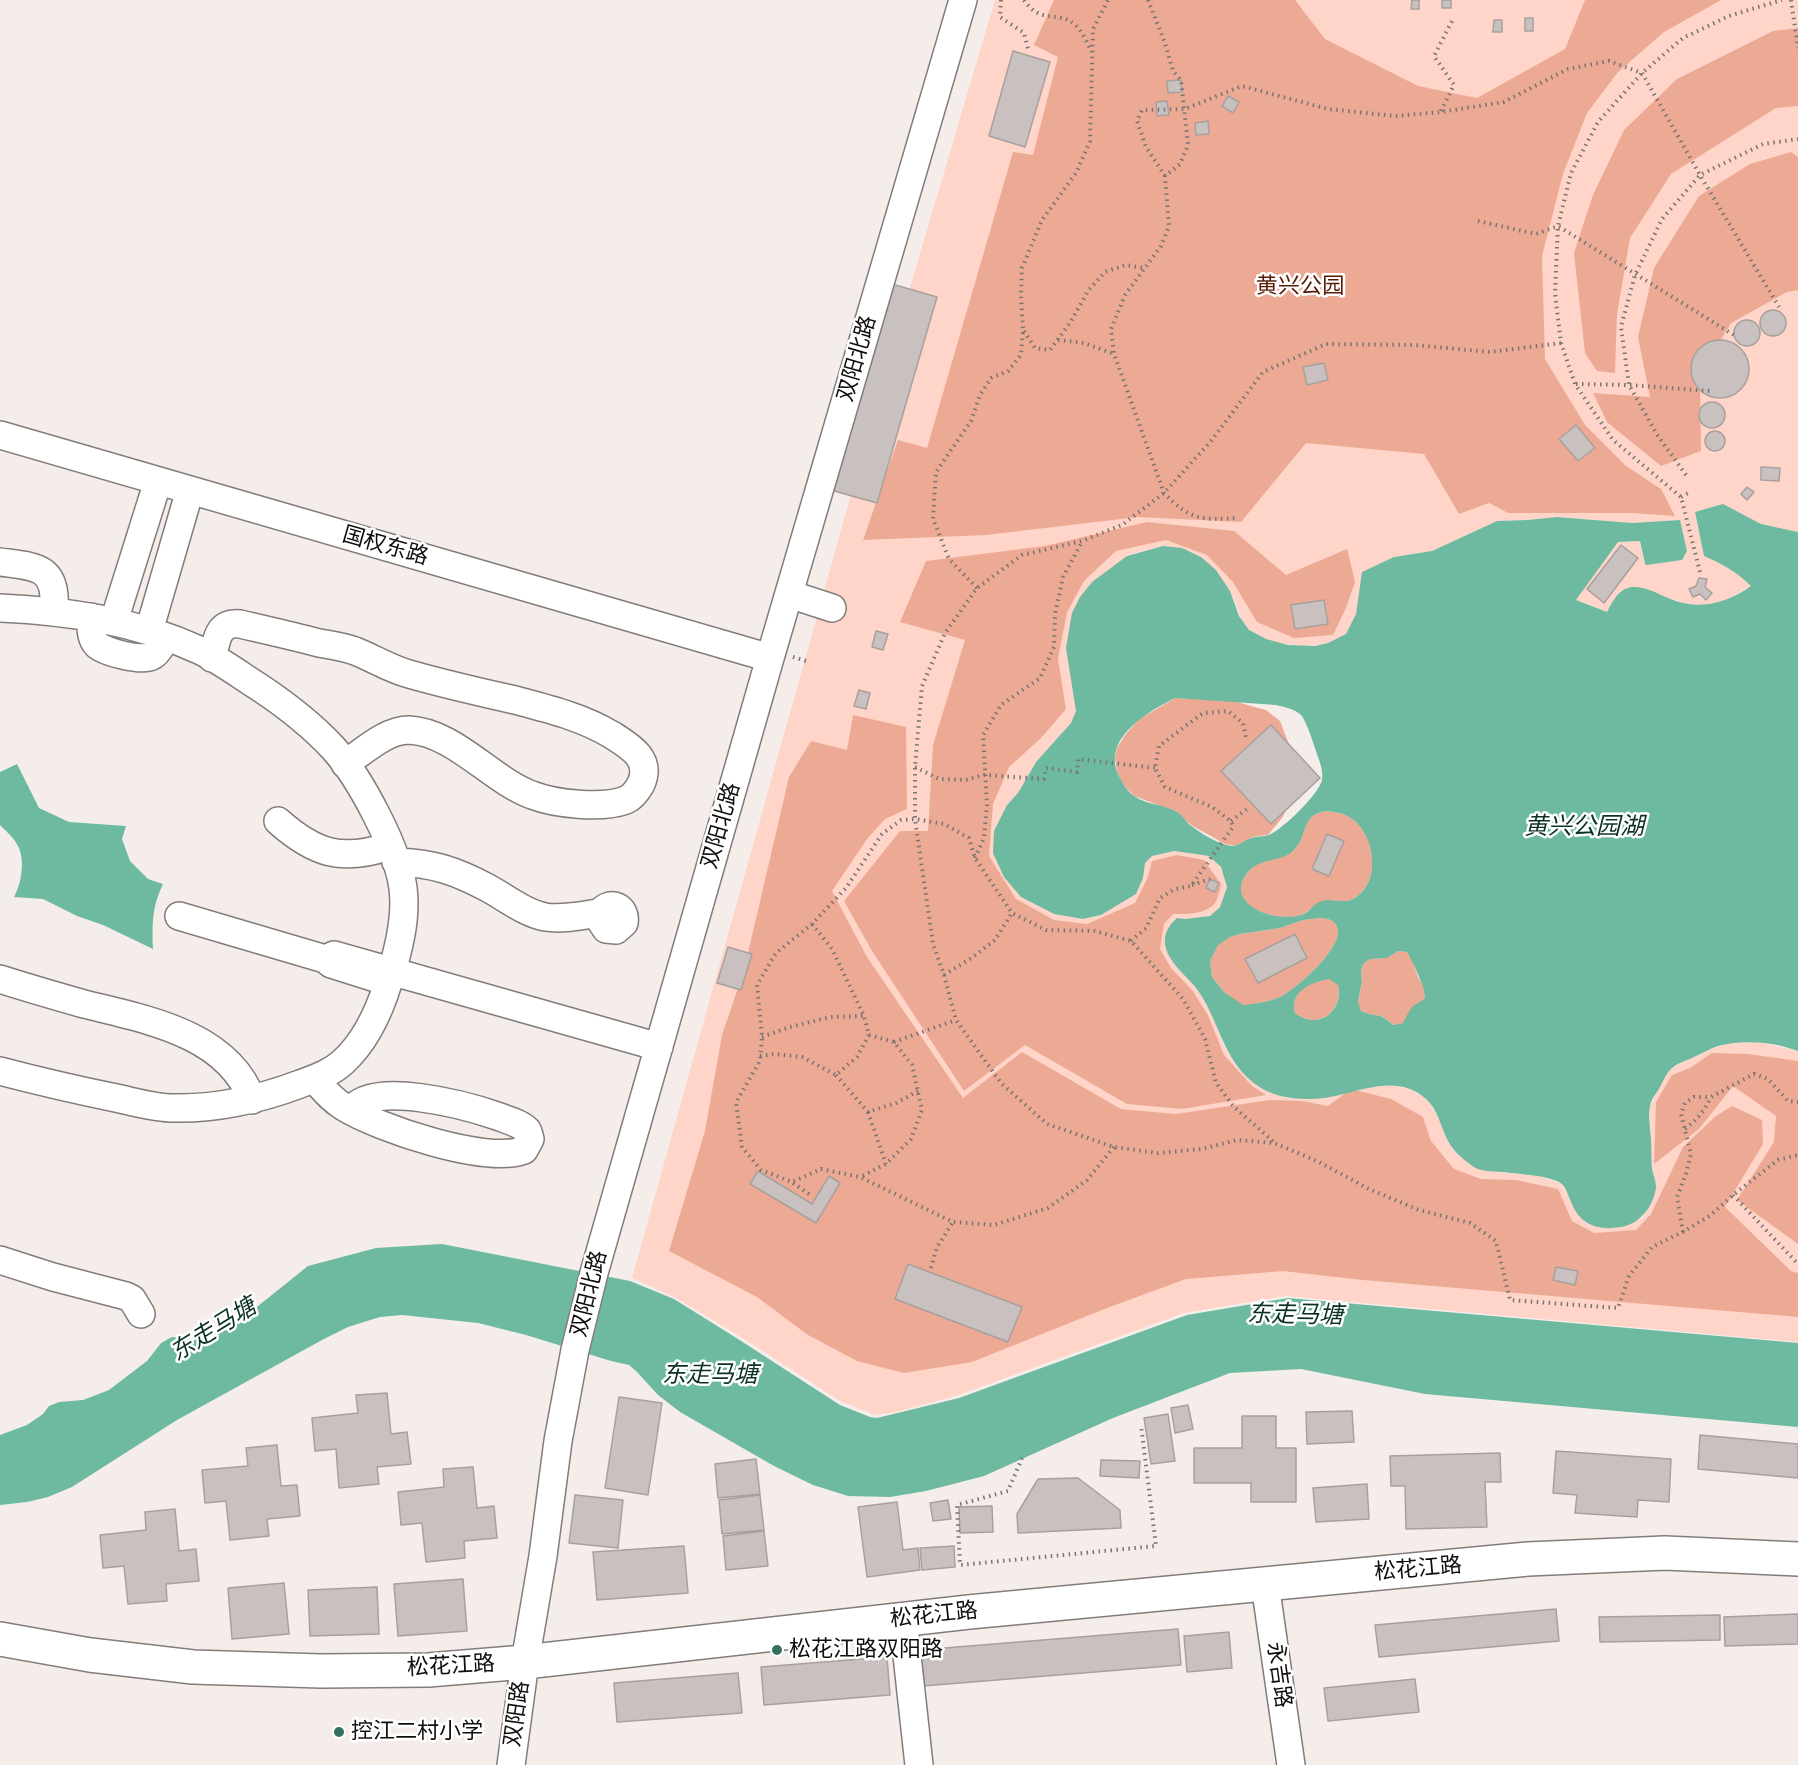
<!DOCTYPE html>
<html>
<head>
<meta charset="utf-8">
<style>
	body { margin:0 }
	canvas { display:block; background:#f5edea }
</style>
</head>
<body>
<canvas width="1798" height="1765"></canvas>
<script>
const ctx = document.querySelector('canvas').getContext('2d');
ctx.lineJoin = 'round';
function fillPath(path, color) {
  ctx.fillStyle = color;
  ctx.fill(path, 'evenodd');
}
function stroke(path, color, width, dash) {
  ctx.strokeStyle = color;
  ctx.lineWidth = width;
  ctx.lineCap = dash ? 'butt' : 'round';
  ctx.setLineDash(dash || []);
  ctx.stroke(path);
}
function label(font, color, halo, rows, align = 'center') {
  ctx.font = font + ' "Sofia Sans Condensed","Noto Sans SC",sans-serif';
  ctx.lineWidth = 5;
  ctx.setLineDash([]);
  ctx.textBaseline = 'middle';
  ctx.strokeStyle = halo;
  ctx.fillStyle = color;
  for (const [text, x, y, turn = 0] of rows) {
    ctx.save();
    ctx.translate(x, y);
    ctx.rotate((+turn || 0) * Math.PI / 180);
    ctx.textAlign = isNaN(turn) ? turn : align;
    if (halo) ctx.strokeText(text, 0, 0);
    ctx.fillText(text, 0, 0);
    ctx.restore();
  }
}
const green = new Path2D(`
	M995 0H1798V532L1761 524 1743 515 1695 513 1704 556C1722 564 1737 572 1751 586L1724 601 1702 605 1685 603 1672 599 1615 597 1607 612 1576 600 1618 542 1640 541 1644 563 1647 565 1682 560 1687 551 1680 520 1632 523 1557 517 1527 520 1497 521 1432 551 1394 557 1358 605C1356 614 1353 627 1346 634 1326 653 1269 647 1249 630 1237 620 1238 599 1228 590 1223 585 1215 581 1209 577 1194 566 1178 556 1163 546L1127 555 1072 681 1076 710 1071 723 1036 762 1018 793 1007 805 1021 897 1054 914 1083 919 1101 915 1136 894 1143 878 1145 863 1152 856 1174 851 1209 856 1221 867 1227 887 1220 907 1210 916 1185 919 1177 918V968L1192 982 1200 994 1212 1015 1224 1046 1237 1067 1259 1087 1287 1098 1307 1099 1320 1097 1385 1084 1409 1089 1427 1099 1439 1118 1447 1140 1454 1151 1462 1157 1503 1172 1538 1176 1560 1183 1567 1192 1572 1205 1606 1228 1623 1227 1642 1218 1653 1200 1656 1184 1654 1178 1651 1155 1649 1108 1664 1077 1673 1067 1718 1046 1739 1042 1762 1043 1798 1051V1342L1285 1296 1184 1313 956 1396 896 1412 875 1415 840 1401 746 1340 676 1298 632 1278 890 355Z`);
const forest = new Path2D(`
	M1054 0H1295L1325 39 1418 86 1477 98 1565 49 1585 0H1721L1664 32 1618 72 1587 113 1563 174 1542 256 1545 359 1585 425 1626 466 1661 489 1675 516 1632 513H1508L1489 503 1459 514 1424 454 1306 443 1241 522 1138 517 986 535 863 540 898 440 927 448 1013 152 1033 155 1058 57 1034 45Z
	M1798 28V106L1776 108 1671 174 1630 238 1617 314 1615 373 1597 371 1585 353 1574 253 1593 195 1624 130 1677 79 1773 31Z
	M1791 152 1798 157V290L1787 292 1731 323 1700 375 1701 451 1661 466 1607 422 1593 393 1650 397 1638 337 1654 268 1699 196 1750 164Z
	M1147 522 1234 531 1286 575 1347 549 1355 582 1346 608 1333 635 1294 638 1257 622 1233 582 1207 555 1166 540 1116 551 1084 581 1067 612 1058 659 1066 709 1041 738 1009 767 993 804 989 856 1016 899 1054 920 1087 924 1135 903 1148 877 1152 861 1177 855 1204 860 1221 884C1220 890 1218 898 1215 903 1206 915 1186 914 1173 914L1164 924 1160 949 1171 968 1192 990 1208 1015 1224 1055 1252 1086 1266 1095 1182 1109 1127 1104 1025 1045 964 1091 872 951 844 901 900 831H928L933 745 965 640 900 622 926 561 1045 546Z
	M1175 698 1233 701 1266 710 1280 721 1295 760 1291 801 1282 818 1268 835 1252 837 1236 846 1225 844 1191 825 1177 812 1134 796 1122 783 1117 771 1115 758 1117 748 1125 735 1138 720Z
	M853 715 906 727 907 809 885 819 867 839 832 891 867 957 963 1098 1022 1052 1121 1109 1176 1114 1270 1100 1302 1101 1328 1106 1351 1089 1391 1099 1423 1117 1431 1141 1454 1169 1481 1179 1516 1180 1558 1189 1572 1221 1594 1233 1636 1230 1651 1214 1683 1147 1716 1116 1732 1106 1762 1120 1763 1144 1725 1207 1791 1271 1798 1273V1317L1363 1280 1283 1271 1186 1279 1107 1308 972 1362 904 1373 857 1361 808 1335 757 1297 669 1251 705 1131 722 1035 744 970 789 777 811 741 847 750Z
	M1327 811C1334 812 1343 813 1349 817 1375 832 1383 882 1353 899 1343 904 1332 898 1322 902 1313 905 1310 911 1303 914 1296 918 1284 917 1276 916 1257 913 1232 900 1244 878 1256 855 1282 863 1294 850 1309 835 1300 814 1327 811Z
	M1322 918C1329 919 1334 920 1337 927 1345 947 1296 989 1280 997 1268 1002 1255 1004 1243 1006L1224 992 1212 977 1210 961 1218 944 1230 937 1240 934 1280 928 1303 920Z
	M1398 951 1407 952 1412 960 1418 977 1426 991 1425 997 1403 1023 1393 1025C1380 1011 1376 1018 1361 1011L1358 1002 1362 982 1361 972 1363 964 1370 959 1387 958Z
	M1329 978 1338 984C1344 1011 1318 1031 1295 1013 1289 990 1312 982 1329 978Z
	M1712 1053 1748 1054 1798 1061V1244L1737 1200 1774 1142 1776 1116 1733 1086 1699 1129 1654 1164 1656 1102 1672 1075 1690 1068Z`);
const water = new Path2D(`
	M1723 504 1761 524 1798 532V1051C1776 1042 1741 1039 1718 1046 1709 1049 1701 1054 1692 1058 1685 1061 1676 1064 1671 1069 1665 1075 1663 1082 1659 1089 1655 1095 1651 1100 1650 1106 1648 1114 1650 1122 1650 1130 1652 1143 1651 1155 1652 1168 1653 1174 1656 1181 1656 1187 1654 1206 1640 1224 1621 1227 1598 1231 1580 1225 1571 1202 1568 1195 1566 1186 1559 1182 1545 1175 1518 1174 1503 1172 1492 1171 1479 1172 1471 1165 1462 1158 1453 1151 1448 1141 1441 1128 1438 1109 1426 1099 1401 1077 1372 1087 1344 1094 1318 1101 1285 1102 1261 1088 1218 1062 1220 1009 1187 978 1169 960 1153 939 1177 918L1185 919 1210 916 1220 907 1227 887 1221 867 1209 856 1174 851 1152 856 1145 863 1143 878 1136 894 1101 915 1083 919 1054 914 1021 897 1004 877 993 853 994 831 1007 805 1018 793 1036 762 1071 723 1076 711 1066 648 1072 613 1080 597 1092 582 1127 556 1163 546 1182 548 1201 557 1216 570 1230 591 1239 616 1249 630 1266 639 1288 645 1315 646 1328 643 1346 634 1356 614 1362 572 1394 557 1432 551 1497 521 1527 520 1557 517 1632 523 1680 520 1687 551 1682 560 1647 565 1645 564 1640 541 1618 542 1576 600 1607 612C1613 601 1618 589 1632 587 1644 586 1657 593 1668 598 1697 611 1726 604 1751 586 1737 572 1722 564 1704 556L1695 512ZM1175 698 1276 705C1284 707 1295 709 1301 715 1307 722 1315 748 1318 757 1321 765 1323 772 1322 780 1319 794 1283 829 1269 835 1264 837 1257 836 1251 838 1244 840 1238 847 1231 846 1217 844 1201 833 1190 825 1186 821 1182 815 1177 812 1164 804 1147 805 1134 796 1127 791 1122 782 1118 774 1103 737 1148 712 1175 698ZM1327 811C1334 812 1343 813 1349 817 1375 832 1383 883 1353 899 1343 904 1332 898 1322 901 1315 903 1312 908 1307 912 1299 918 1285 917 1276 916 1258 913 1232 900 1244 878 1256 855 1282 864 1294 850 1309 835 1300 814 1327 811ZM1322 918C1329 919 1334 920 1337 927 1345 947 1296 989 1280 997 1268 1002 1255 1004 1243 1005L1224 992 1212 977 1210 961 1218 945 1230 937 1240 934 1280 928 1303 920ZM1398 951 1407 952C1411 958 1427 992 1425 997 1422 1002 1417 1003 1413 1006 1409 1010 1406 1018 1403 1023L1393 1025C1379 1011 1376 1018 1361 1011L1358 1001 1362 982 1361 972 1363 964 1370 959 1387 958ZM1329 979 1338 985C1344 1011 1318 1031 1295 1013 1289 991 1312 982 1329 979Z
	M17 764 39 808 69 822 126 826 122 839 130 861 148 879 163 884C152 907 152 924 153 949L103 925 77 916 43 899 14 897C21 884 25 863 19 848 15 839 7 832 0 825V772Z
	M442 1244 630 1281 674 1299 738 1339 840 1405 870 1417 877 1418 959 1398 1187 1315 1288 1298 1798 1343V1427L1425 1394 1301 1369 1230 1373 1113 1418 984 1476 926 1491 890 1497 848 1496 813 1485 774 1466 680 1412 658 1395 637 1372 629 1365 611 1361 526 1335 478 1323 402 1315 380 1317 348 1327 322 1340 177 1420 72 1487 48 1497 27 1502 0 1505V1435L27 1425 43 1414 49 1406 59 1402 83 1400 109 1390 147 1361 161 1343 172 1337 185 1339 198 1337 228 1326 248 1314 308 1266 376 1248Z`);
const building = new Path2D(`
	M1412 0H1419V9H1411Z
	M1442 0H1451V8H1442Z
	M1525 18H1533V31H1525Z
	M1494 20H1502V32H1493Z
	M1013 51 1050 62 1025 147 989 136Z
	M1181 80 1182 92 1168 93 1167 81Z
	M1228 96 1239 102 1233 113 1222 106Z
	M1167 101 1169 115 1157 116 1156 102Z
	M1208 121 1209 134 1196 135 1195 123Z
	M885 282 937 297 877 503 827 489Z
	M1760 323a13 13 0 1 1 26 0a13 13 0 1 1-26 0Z
	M1734 333a13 13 0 1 1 26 0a13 13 0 1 1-26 0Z
	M1691 369a29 29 0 1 1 58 0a29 29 0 1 1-58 0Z
	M1324 363 1328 380 1307 385 1303 367Z
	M1699 415a13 13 0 1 1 26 0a13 13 0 1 1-26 0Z
	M1576 425 1595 448 1578 461 1559 439Z
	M1705 441a10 10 0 1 1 20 0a10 10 0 1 1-20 0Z
	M1761 467 1780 468 1779 481 1761 480Z
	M1747 487 1754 492 1747 500 1741 494Z
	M1621 545 1638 558 1604 603 1587 589Z
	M1699 578 1707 579 1705 587 1712 593 1706 600 1700 594 1693 597 1689 589 1696 586Z
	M1324 600 1328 624 1295 629 1291 605Z
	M876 631 888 634 883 650 872 647Z
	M859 690 870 693 866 709 854 706Z
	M1271 725 1320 778 1271 824 1221 771Z
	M1327 834 1344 841 1329 876 1312 869Z
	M1210 879 1219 883 1215 892 1206 888Z
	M1295 934 1307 958 1258 983 1245 959Z
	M728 947 752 954 741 990 717 983Z
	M758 1171 812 1204 829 1176 840 1183 816 1223 750 1184Z
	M908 1264 1022 1307 1008 1342 895 1299Z
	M1556 1267 1578 1271 1575 1285 1553 1280Z
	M387 1393 391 1434 407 1432 411 1464 377 1467 379 1484 339 1488 336 1449 315 1451 312 1418 358 1413 356 1395Z
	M619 1397 662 1403 648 1495 605 1488Z
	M1188 1405 1193 1429 1175 1433 1171 1408Z
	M1352 1411 1354 1442 1307 1444 1306 1412Z
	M1168 1414 1175 1461 1151 1464 1144 1418Z
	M1242 1416H1276V1448H1296V1502H1251V1483H1194V1448H1242Z
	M1700 1435 1798 1444V1478L1698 1469Z
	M277 1445 281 1486 297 1485 300 1516 267 1519 269 1536 230 1540 226 1501 205 1503 202 1470 248 1466 246 1448Z
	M1556 1451 1671 1459 1669 1502 1638 1500 1637 1517 1575 1513 1577 1495 1553 1493Z
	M1500 1453 1501 1482H1485L1487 1527 1406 1529 1405 1486H1391L1390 1456Z
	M756 1459 760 1494 718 1498 715 1464Z
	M1101 1460 1140 1461 1139 1478 1100 1476Z
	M473 1467 477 1508 494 1506 497 1538 464 1541 465 1558 426 1562 422 1523 401 1525 398 1492 444 1487 443 1469Z
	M1078 1478 1120 1510 1121 1528 1018 1533 1017 1514 1038 1479Z
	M1367 1484 1369 1519 1316 1522 1313 1488Z
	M575 1495 623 1500 618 1548 569 1543Z
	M760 1495 764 1530 722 1534 719 1500Z
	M948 1500 951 1519 933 1521 930 1503Z
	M897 1502 903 1550 918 1548 920 1570 867 1577 858 1507Z
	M992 1506 993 1532 960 1533 959 1507Z
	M175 1509 179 1551 196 1549 199 1581 166 1584 167 1601 128 1604 124 1566 103 1568 100 1535 146 1530 145 1512Z
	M764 1531 768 1566 726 1570 723 1536Z
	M684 1546 688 1593 597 1600 593 1552Z
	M954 1546 955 1567 922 1570 920 1548Z
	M463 1579 467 1631 398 1636 394 1584Z
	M284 1583 289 1634 232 1639 228 1588Z
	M377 1587 379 1634 310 1636 308 1590Z
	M1556 1609 1559 1641 1379 1657 1375 1625Z
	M1798 1614V1644L1725 1646 1724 1617Z
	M1720 1615V1640L1600 1642 1599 1617Z
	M1178 1629 1181 1665 923 1686 920 1650Z
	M1229 1632 1232 1668 1187 1672 1184 1636Z
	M887 1657 890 1695 764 1705 761 1667Z
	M738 1673 742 1713 617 1722 614 1683Z
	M1415 1679 1419 1712 1328 1721 1324 1688Z`);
const path = new Path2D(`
	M1001 0 1000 17 1024 33 1028 49
	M1024 0C1041 25 1057 10 1074 24 1082 30 1087 43 1092 52
	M1148 0 1165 43 1173 71 1181 80 1188 145 1180 164 1165 176 1169 226 1161 246 1125 295 1111 329 1114 354 1164 493C1191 521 1202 520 1239 518
	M1791 0 1798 48
	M1441 111 1454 85 1434 56 1452 21
	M1165 176 1146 147 1137 121 1142 110 1185 109 1242 86 1328 109 1395 116 1441 112 1504 102 1568 69 1609 61 1642 73 1700 175 1779 307
	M1478 221 1536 234 1558 226 1737 337
	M1024 331 1035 348 1050 350 1070 323 1088 291 1105 272 1125 265 1145 268
	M1058 340 1084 343 1114 354
	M1561 343 1490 352 1414 345 1326 344 1263 372 1211 441 1164 493 1122 525 1082 541 1022 555 977 588 945 633 922 686 915 767V819L933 944 944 975 956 1020 1001 1083 1047 1124 1114 1147 1158 1153 1202 1149 1237 1140 1274 1143 1317 1161 1369 1189 1419 1210 1470 1223 1496 1241 1510 1300 1618 1308 1629 1276 1652 1247 1683 1232 1711 1215 1733 1195 1778 1160 1798 1155
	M1576 384 1629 385 1710 391
	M1686 475 1658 436 1629 385 1621 327 1635 275 1662 219 1700 175 1763 144 1798 139
	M1681 497 1690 492
	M1700 572 1681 497 1613 440 1575 384 1561 343 1555 293 1558 226 1571 173 1598 122 1642 73 1683 38 1729 16 1782 0
	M977 588 949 559 933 519 936 472 971 421 980 395 991 378 1008 371 1021 355 1023 330 1021 296 1022 268 1042 220 1076 173 1090 141 1093 29 1108 0
	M793 657 806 661
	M915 767 939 779 965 780 984 775 1044 779 1046 768 1077 772 1078 759 1155 768
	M1231 821 1247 809
	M975 858 984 838 987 805 983 735 1001 705 1040 678 1054 647 1055 614 1063 577 1082 542
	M1192 885 1210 879
	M812 924 832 949 864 1016 869 1035 894 1042 912 1065 922 1110 911 1139 886 1164 860 1177
	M1131 941 1146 928 1160 898 1175 889 1191 886 1233 827 1231 821 1212 807 1165 787 1155 768 1159 746 1203 713 1228 711 1243 723 1246 738
	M944 975 973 957 995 940 1012 913
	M762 1037 790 1027 831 1017 864 1016
	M894 1042 956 1020
	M760 1056 775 1054 802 1057 836 1075 857 1057 869 1035
	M836 1075 868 1112 896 1103 918 1091
	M868 1112 886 1164
	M1685 1129C1698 1119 1704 1111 1711 1097
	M1114 1147 1087 1180 1048 1208 994 1225 953 1222 860 1177 821 1169 792 1182 761 1170 742 1147 736 1102 760 1061 762 1037 757 985 776 953 812 924 846 888 882 834 901 820 915 819 944 824 969 838 975 858 1012 913 1046 930 1095 931 1131 941 1183 999 1205 1039 1216 1083 1234 1107 1274 1142
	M793 1183 812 1196
	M1733 1195 1798 1264
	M1683 1232 1677 1197 1686 1174 1691 1154 1681 1114 1685 1103 1694 1097H1711L1754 1074 1768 1079 1788 1101 1798 1102
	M931 1268 937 1247 953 1222
	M1022 1458 1008 1491 957 1505 960 1565 1156 1546 1141 1425`);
const minor = new Path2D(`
	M0 435 770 658
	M0 562C38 567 57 566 54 612
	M789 594 832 608
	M0 608C69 611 136 621 199 650 220 660 240 675 259 687 286 705 312 725 334 749 360 778 398 849 403 888 407 919 398 953 388 983 379 1012 366 1041 343 1062 331 1073 316 1078 300 1084 260 1099 218 1109 174 1108 155 1108 135 1102 116 1098 77 1090 38 1081 0 1071
	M91 617C91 626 90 638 97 645 105 652 142 662 152 656 158 653 162 644 166 638
	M114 621 158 481
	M149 631 190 490
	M212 658C217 640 217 622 240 624 266 630 293 636 319 643 331 645 344 647 355 651 373 658 390 669 409 674 444 684 479 692 515 700 549 709 582 717 612 735 631 747 652 759 641 784 637 791 633 797 626 800 602 809 555 804 532 795 491 780 454 732 409 730 386 730 364 751 345 764
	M278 821C315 854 342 862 390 846
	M396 862C433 863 456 871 488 888 506 898 525 913 545 917 563 920 583 915 600 913 610 899 627 907 624 923L616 930 606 929 600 920V913
	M179 916 325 959
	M0 979C28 988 56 996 84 1004 144 1019 228 1033 252 1100
	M388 982 331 964 325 959 334 955 659 1047
	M314 1079C323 1089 332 1100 344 1107 378 1128 487 1165 524 1150L530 1139C529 1136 529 1133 527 1130 520 1123 507 1120 497 1116 468 1106 371 1079 351 1111
	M0 1260 53 1277 126 1296 132 1299 141 1314
	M1265 1584 1291 1765
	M903 1619 919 1765
	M511 1765 525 1662 543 1556 558 1441 575 1350 594 1273 770 658 963 0`);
const major = new Path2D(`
	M0 1639 90 1655 193 1667 321 1671 428 1670 525 1662 969 1612 1528 1559 1665 1553 1798 1559`);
const markers = [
	[777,1650,6,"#34725f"],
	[339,1732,6,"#34725f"]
];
const parkNames = [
	["黄兴公园",1300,287]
];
const streetNames = [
	["双阳北路",858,359,-74],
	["国权东路",385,547,16],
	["双阳北路",722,826,-74],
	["双阳北路",590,1294,-76],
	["松花江路",1418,1570,-5],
	["松花江路",934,1616,-6],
	["松花江路",451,1667,-3],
	["永吉路",1278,1675,82],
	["双阳路",518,1714,-82]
];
const poiNames = [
	["松花江路双阳路",789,1650],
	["控江二村小学",351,1732]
];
const waterNames = [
	["黄兴公园湖",1584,828],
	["东走马塘",1295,1316,1],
	["东走马塘",214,1331,-32],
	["东走马塘",710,1376]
];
fillPath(green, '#fed5c8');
fillPath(forest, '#ecaa94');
fillPath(water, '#6ebaa1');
fillPath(building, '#c9c1bf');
stroke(building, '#a7a09e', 1.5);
stroke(minor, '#837d7a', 30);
stroke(major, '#837d7a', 36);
stroke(path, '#797472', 4, [1.5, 4.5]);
stroke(minor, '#fff', 27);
stroke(major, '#fff', 33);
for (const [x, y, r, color] of markers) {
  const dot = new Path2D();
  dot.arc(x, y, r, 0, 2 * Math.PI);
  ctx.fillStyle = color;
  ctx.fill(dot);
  stroke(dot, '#fff', 2);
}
label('22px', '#571c07', '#fff', parkNames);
label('22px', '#100d0c', '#fff', streetNames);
label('22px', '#100d0c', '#fff', poiNames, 'left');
label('italic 24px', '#0c3126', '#fff', waterNames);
</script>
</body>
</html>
